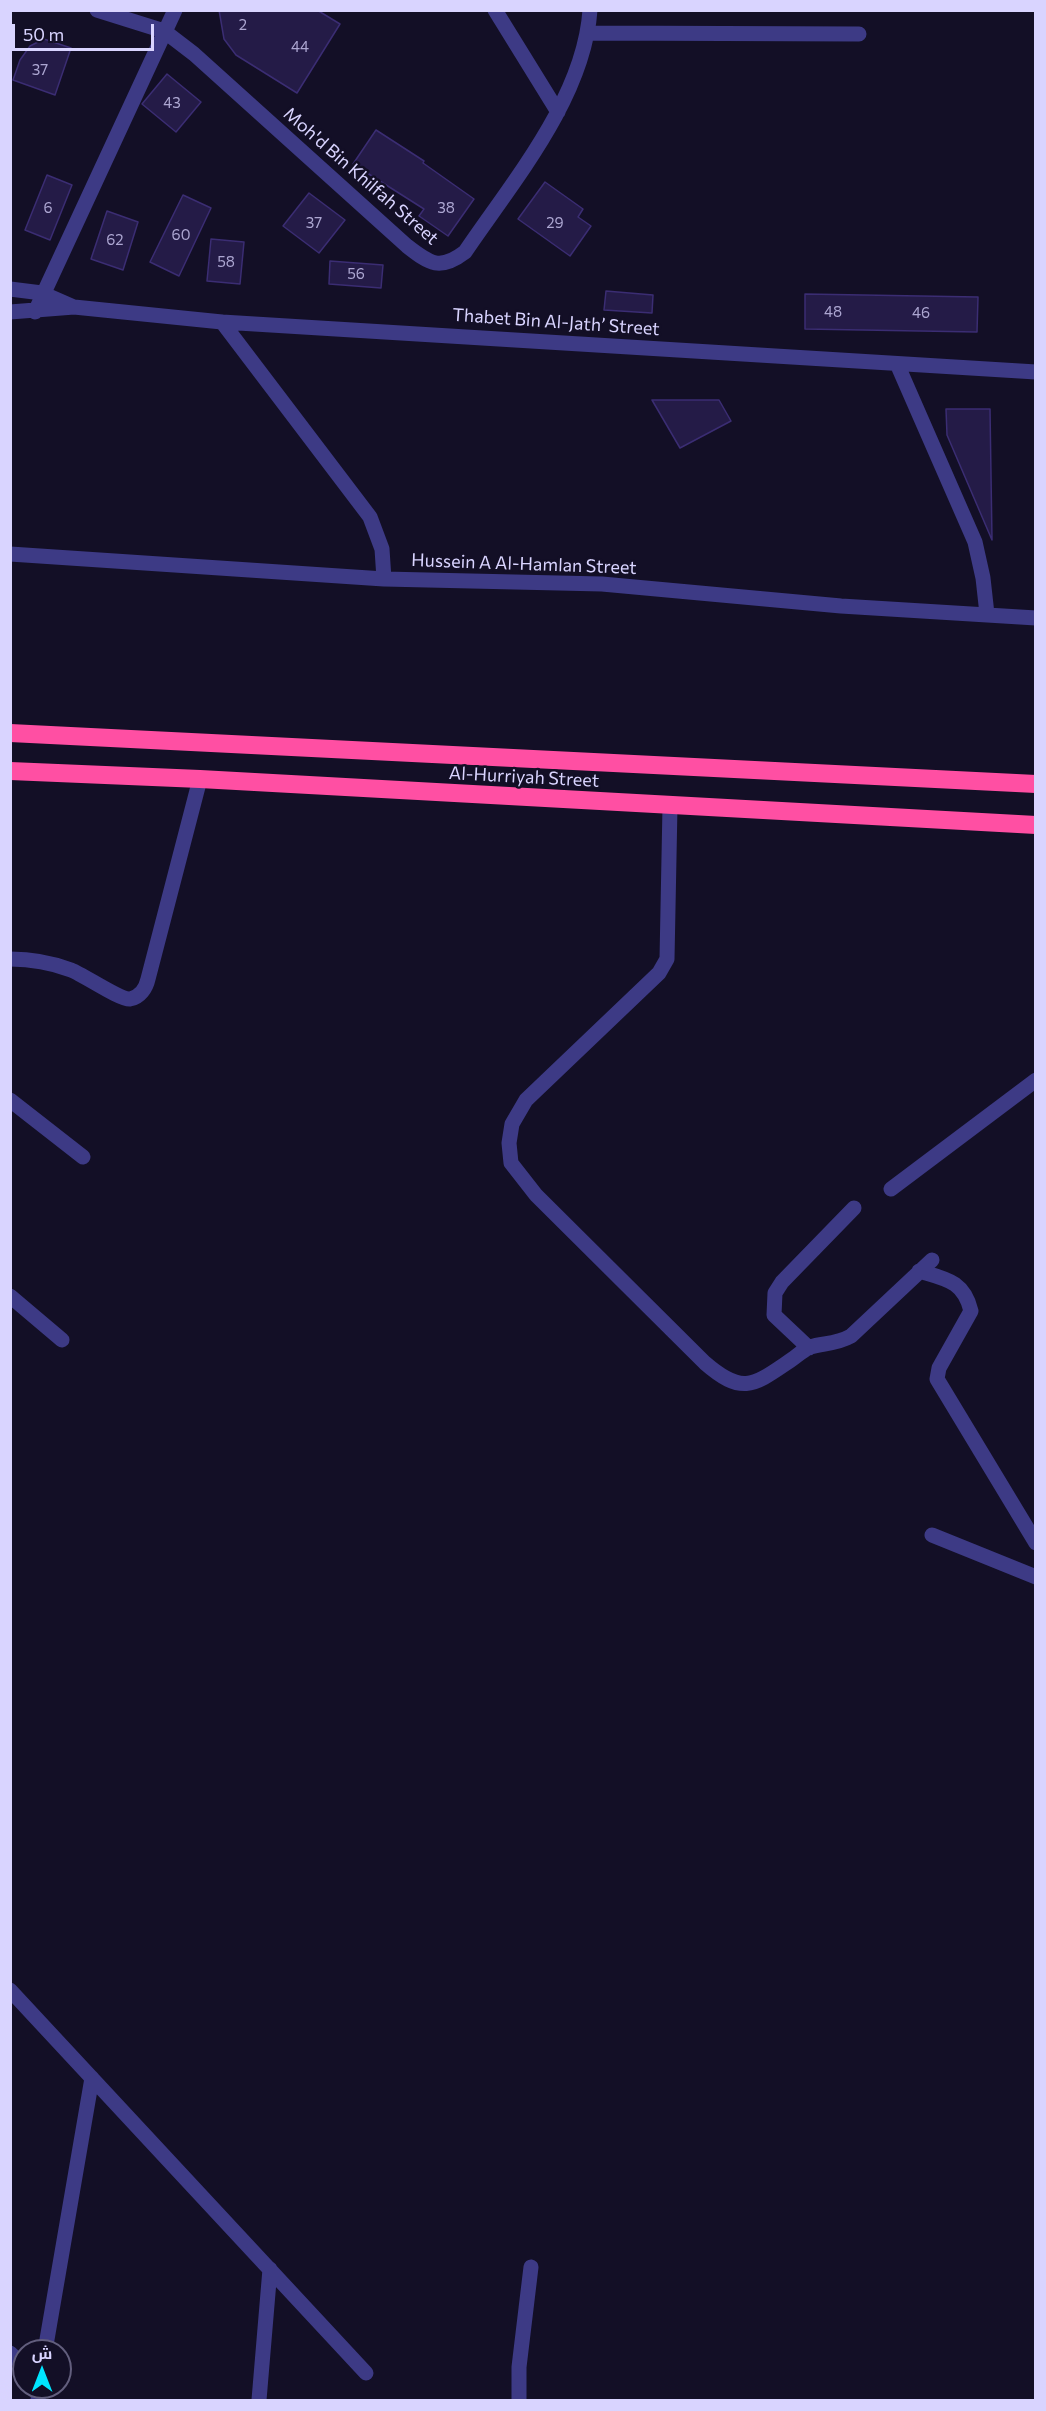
<!DOCTYPE html>
<html>
<head>
<meta charset="utf-8">
<style>
	body { margin:0 }
	#map { position:relative; width:1046px; height:2411px; overflow:hidden; background:#130f26; font-family:Commissioner,Cairo,sans-serif }
	canvas { display:block }
	.frame { position:absolute; inset:0; border:12px solid #d9d4ff; pointer-events:none }
	.north { position:absolute; left:12px; top:2339px; width:60px; height:60px; box-sizing:border-box; background:#130f26; border:2px solid #625e7d; border-radius:50%; rotate:0deg; font-size:16px; font-weight:700; line-height:24px; text-align:center; color:#d9d4ff }
	.north::after { content:''; display:block; margin:auto; width:21px; height:27px; background:#00e5ff; clip-path:polygon(50% 0,100% 100%,50% 72%,0 100%) }
	.scale { position:absolute; left:12px; top:24px; width:142px; height:27px; box-sizing:border-box; border:3px solid #d9d4ff; border-top:0; padding-left:8px; font-size:18px; line-height:21px; white-space:nowrap; color:#d9d4ff; -webkit-text-stroke:4px #130f26; paint-order:stroke }
</style>
</head>
<body>
<div id="map">
<canvas width="1046" height="2411"></canvas>
<div class="frame"></div>
<div class="north">ش</div>
<div class="scale">50 m</div>
</div>
<script>
const ctx = document.querySelector('canvas').getContext('2d');
ctx.lineJoin = 'round';
function fillPath(path, color) {
  ctx.fillStyle = color;
  ctx.fill(path, 'evenodd');
}
function stroke(path, color, width, dash) {
  ctx.strokeStyle = color;
  ctx.lineWidth = width;
  ctx.lineCap = dash ? 'butt' : 'round';
  ctx.setLineDash(dash || []);
  ctx.stroke(path);
}
function label(font, color, halo, rows, align = 'center') {
  ctx.font = font + ' Commissioner,sans-serif';
  ctx.lineWidth = 5;
  ctx.setLineDash([]);
  ctx.textBaseline = 'middle';
  ctx.strokeStyle = halo;
  ctx.fillStyle = color;
  for (const [text, x, y, turn = 0] of rows) {
    ctx.save();
    ctx.translate(x, y);
    ctx.rotate((+turn || 0) * Math.PI / 180);
    ctx.textAlign = isNaN(turn) ? turn : align;
    if (halo) ctx.strokeText(text, 0, 0);
    ctx.fillText(text, 0, 0);
    ctx.restore();
  }
}
const building = new Path2D(`
	M219 10H317L340 24 297 93 236 55 224 39Z
	M44 39 71 48 55 95 13 80 20 60 30 46Z
	M167 74 201 102 176 132 142 104Z
	M376 130 424 161 423 163 474 199 448 236 419 216 424 209 353 164Z
	M47 175 72 185 50 240 25 230Z
	M545 182 583 209 578 217 591 226 570 256 518 219Z
	M309 193 345 220 319 253 283 226Z
	M183 195 211 208 179 276 150 262Z
	M107 211 138 222 123 270 91 259Z
	M211 239 244 242 240 284 207 281Z
	M330 261 383 265 381 288 329 284Z
	M606 291 653 295 652 313 604 310Z
	M805 294 978 297 977 332 805 329Z
	M652 400H719L731 421 680 448Z
	M946 409H990L992 540 947 435Z`);
const minor = new Path2D(`
	M97 10 164 31 194 54 407 246C430 264 440 271 465 252 513 181 584 98 590 10
	M495 10 558 112
	M588 33 859 34
	M10 289 42 293 74 307
	M10 312 74 307 222 322 1036 372
	M35 312 175 10
	M222 322 370 517 382 549 384 579
	M898 366 975 542 983 578 987 614
	M10 554 384 579 602 584 841 606 1036 618
	M670 806 667 959 659 973 526 1100 512 1124 509 1143 511 1163 536 1195 705 1363C743 1396 754 1385 791 1360 797 1356 803 1350 810 1347 824 1343 837 1344 851 1336L932 1260
	M10 959C32 959 50 962 71 970 84 975 120 1000 130 999 140 997 146 988 148 979L200 779
	M10 1100 83 1157
	M891 1189 1036 1080
	M919 1271C946 1279 964 1281 971 1311L939 1368 937 1379 1036 1543
	M10 1296 62 1340
	M809 1348 774 1315 775 1293 782 1282 854 1208
	M932 1535 1036 1577
	M10 1990 366 2373
	M45 2351 92 2078
	M10 2353 24 2366
	M38 2400 39 2387
	M259 2400 270 2269
	M519 2400V2367L531 2267`);
const highway = new Path2D(`
	M10 733 1036 784
	M10 771 200 779 1036 825`);
const numberNames = [
	["2",243,25],
	["44",300,47],
	["37",40,70],
	["43",172,103],
	["6",48,208],
	["38",446,208],
	["37",314,223],
	["29",555,223],
	["60",181,235],
	["62",115,240],
	["58",226,262],
	["56",356,274],
	["48",833,312],
	["46",921,313]
];
const streetNames = [
	["Moh'd Bin Khilfah Street",361,176,41],
	["Thabet Bin Al-Jath’ Street",556,322,4],
	["Hussein A Al-Hamlan Street",524,564,2],
	["Al-Hurriyah Street",524,777,3]
];
fillPath(building, '#241b47');
stroke(building, '#3b2d73', 1.5);
stroke(minor, '#3d3a85', 15);
stroke(highway, '#ff4fa3', 18);
label('15px', '#aca6d1', null, numberNames);
label('18px', '#d9d4ff', '#130f26', streetNames);
</script>
</body>
</html>
